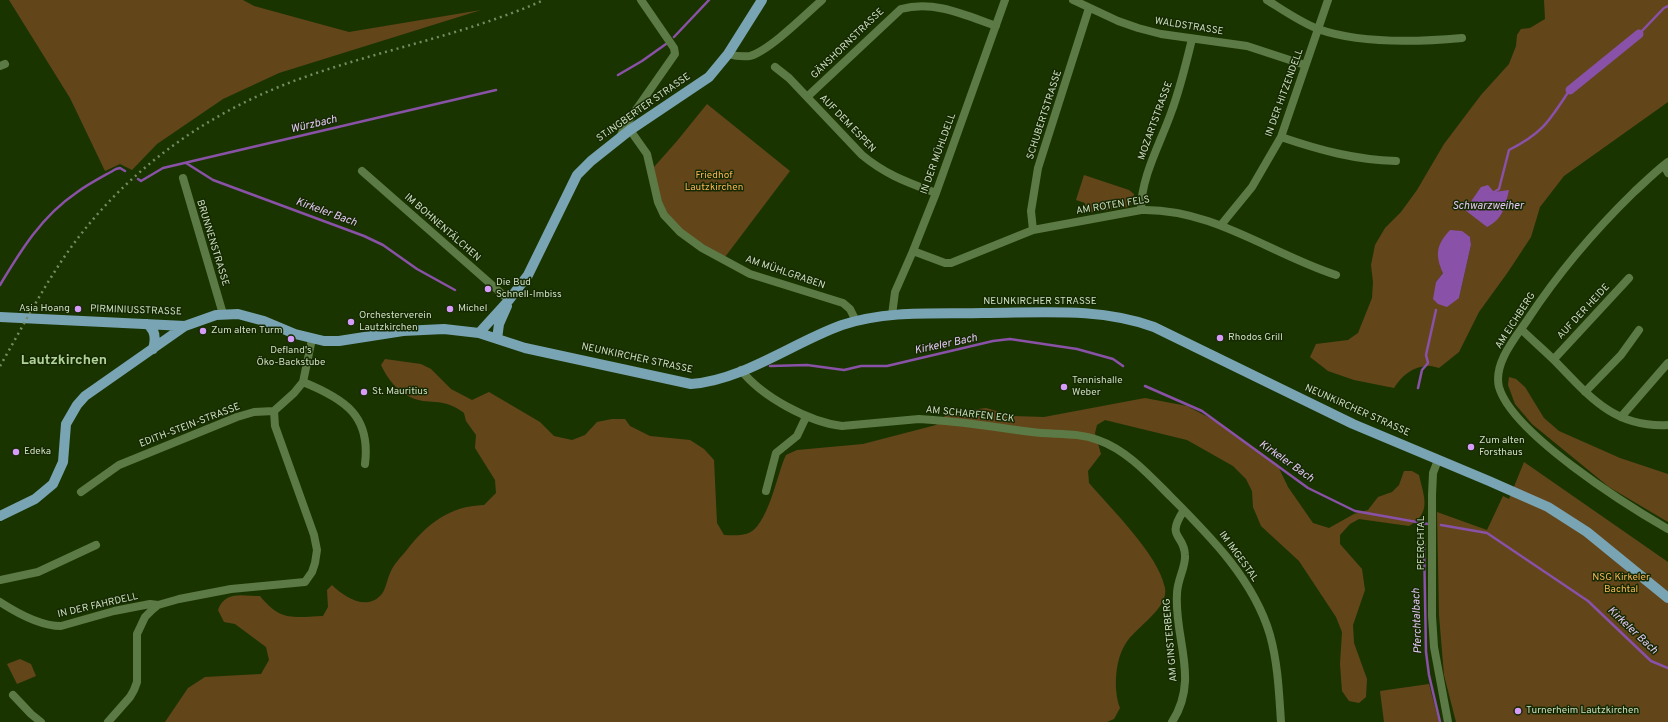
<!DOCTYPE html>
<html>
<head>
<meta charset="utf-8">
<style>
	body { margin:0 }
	canvas { display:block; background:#1a3400 }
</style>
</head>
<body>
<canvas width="1668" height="722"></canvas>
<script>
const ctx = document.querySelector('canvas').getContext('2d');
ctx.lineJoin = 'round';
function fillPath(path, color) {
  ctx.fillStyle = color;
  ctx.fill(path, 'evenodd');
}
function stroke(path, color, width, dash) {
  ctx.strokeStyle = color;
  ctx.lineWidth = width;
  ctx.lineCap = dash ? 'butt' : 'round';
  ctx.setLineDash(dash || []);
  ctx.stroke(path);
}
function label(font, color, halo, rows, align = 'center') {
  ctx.font = font + ' Overpass,sans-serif';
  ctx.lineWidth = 3;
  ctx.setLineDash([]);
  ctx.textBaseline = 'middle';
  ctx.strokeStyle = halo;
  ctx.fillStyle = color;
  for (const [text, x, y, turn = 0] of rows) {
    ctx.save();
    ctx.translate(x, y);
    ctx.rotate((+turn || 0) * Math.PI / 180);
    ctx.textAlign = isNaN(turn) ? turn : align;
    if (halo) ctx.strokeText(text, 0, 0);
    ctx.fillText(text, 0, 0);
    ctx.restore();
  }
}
const green = new Path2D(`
	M9 0H243L254 6 349 32 481 10 279 73 223 99 157 144 132 170 120 164 105 171 70 98Z
	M1544 0H1668V102L1564 176 1540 207 1531 237 1508 272 1479 312 1459 352 1439 368C1420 361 1403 373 1394 388L1354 380 1328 371 1310 357 1316 344 1348 340 1358 333 1372 298 1373 282 1371 265 1375 245 1385 228 1401 212 1417 190 1444 144 1481 95 1509 64 1516 46 1517 35 1521 29 1530 28 1545 19ZM1470 237 1471 245 1459 298 1436 282Z
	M707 104 790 171 725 257C704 244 673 230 664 206 658 193 656 180 654 167L677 141Z
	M1084 175 1129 190 1134 194 1131 205 1128 207 1086 213 1085 203 1076 200Z
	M385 359 421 364 431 369 451 389 472 400 489 392 540 422 554 436 572 440 585 435 597 422 612 419H625L630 426 650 436 690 440 704 449 714 460 717 523 724 535C731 535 739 536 746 534 768 529 777 473 786 455L797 450 863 444 936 425 948 413 986 408 1013 416 1044 417 1145 398 1187 406 1223 425 1277 464 1288 487 1313 523 1329 528 1354 514 1368 510 1378 497 1392 492 1399 485 1404 471H1412L1419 475C1424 497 1432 513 1409 526L1359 519 1350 524 1340 535V544L1362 569 1365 590 1353 625 1354 643 1367 679 1366 697 1359 703 1349 701 1342 691 1340 664 1342 632 1336 617 1299 561 1261 526 1253 507 1252 491 1246 479 1233 466 1187 440 1105 420 1097 425 1095 433 1101 454 1088 471 1089 483C1112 510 1158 554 1165 588 1169 608 1136 627 1126 643 1115 659 1113 690 1120 708L1114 719 1107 722H165L188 688 205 677 261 674 269 660 266 647 235 624 224 622 218 610C225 590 243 596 260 596 281 622 293 617 323 616L328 607 327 590 332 585C343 596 365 611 380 596 386 591 387 578 391 571 394 564 401 557 406 551 427 524 449 506 484 505L496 493 495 480 475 448 476 435 466 421 464 413C442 396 428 406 410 397 397 391 387 378 381 365Z
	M1509 377 1516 379 1525 387 1544 418 1559 431 1620 458 1668 474V522L1609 487 1532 424 1515 404 1508 385Z
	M1524 462 1668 562V722H1456L1444 675 1439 615 1437 512 1487 530 1503 496 1509 499Z
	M20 659 31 664 36 676 17 684 7 664Z
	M1429 684 1439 722H1384L1380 691Z`);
const water = new Path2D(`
	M1488 185 1494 192 1509 190C1505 207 1503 219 1487 227L1465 210 1481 187Z
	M1450 230 1462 231 1470 237 1471 245 1459 298 1447 307 1438 304 1433 299 1436 282 1443 273C1435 255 1436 245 1450 230Z`);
const stream = new Path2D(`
	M1639 34 1664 8 1668 6
	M674 37 709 0
	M618 75 642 61 666 44
	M186 163 213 180 364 236 383 245 417 269 455 290
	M138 179 141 181 163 168 496 90
	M1491 194 1499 189 1509 150C1543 133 1549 121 1569 91
	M0 285C21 250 42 216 76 193 88 184 102 177 116 169L120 168 125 171
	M770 366 807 365 844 370 861 366H887L993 341 1010 339 1077 349 1113 359 1123 366
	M1145 386 1202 411 1308 488 1355 511 1428 524
	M1418 388 1422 370 1428 363 1426 355 1436 310
	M1441 525 1487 533 1588 601 1651 661 1668 668
	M1424 543 1426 652 1429 675 1440 722`);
const canal = new Path2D(`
	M1570 90 1639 34`);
const minor = new Path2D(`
	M1073 0 1118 21 1138 28 1161 34 1247 46 1305 65
	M1267 0C1283 10 1300 22 1318 29 1360 44 1418 42 1462 38
	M728 54C735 56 742 57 750 56 770 50 805 15 822 0
	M0 66 5 64
	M775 67 789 78 862 155C886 175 907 182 936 193
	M807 97 901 9C934 0 965 15 996 26
	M630 130 647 154 658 202 664 215 680 232 702 248 750 274 843 303 850 309 856 321
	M1281 137C1319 150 1356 160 1396 161
	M620 138 624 127 675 54 674 48 641 0
	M1668 162C1656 171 1645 182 1634 192 1594 231 1559 272 1528 319 1516 337 1493 363 1499 387 1512 433 1626 505 1668 529
	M1664 165 1668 173
	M362 171 509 300
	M183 178 223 314
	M1141 210C1141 177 1160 144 1171 113 1180 89 1186 64 1192 39
	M1221 225 1252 187 1281 137 1328 0
	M1033 230 1031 211 1038 168 1089 8
	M913 251 945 263H951L1033 230 1141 210C1212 208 1271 254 1336 275
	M892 315 895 292 913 251 936 193 1005 0
	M1521 329C1532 340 1544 350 1555 361 1589 396 1614 428 1668 425
	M1554 359 1629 278
	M741 370C762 397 809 422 842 426L919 419 933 420C966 422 999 428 1032 432 1054 435 1077 432 1098 440 1127 450 1150 476 1171 497 1210 536 1254 580 1270 635 1278 664 1279 693 1281 722
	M303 382C345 399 371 416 365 464
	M1585 392 1621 355 1639 330
	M274 411 294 393 303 382 312 339
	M1621 417 1668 363
	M1438 460 1433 473 1432 495V616L1434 647 1448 722
	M766 491 776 453 797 436 806 417
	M81 492 119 465 237 417 254 412 274 411
	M0 580 38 572 96 545
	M0 602C17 613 40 626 61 626L114 611 150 604 158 605
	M13 695 31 714 41 722
	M108 722 130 697 134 690 137 682V634L145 617 152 610 158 605 179 599 231 589 305 582 312 572 315 563 317 550 314 535 275 426 274 411
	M1172 722C1200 679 1174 639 1177 594 1177 580 1186 567 1185 555 1184 533 1165 539 1184 510`);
const major = new Path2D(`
	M0 317 185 326 216 315 238 314 264 321 295 334 324 341H339L403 331 444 329 479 333 525 348 691 384C742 381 794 342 842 325 888 310 936 314 983 313 1041 313 1098 307 1154 327L1353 424 1489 481 1548 507 1587 532 1668 598
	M147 324C156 330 156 339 153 349
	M479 333 509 300 528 275 577 175 591 161 630 130 709 77 728 54 762 0
	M497 339 499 324 507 306
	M0 516 35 499 53 484 63 462 66 424 77 405 85 396 185 326`);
const rail = new Path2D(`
	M0 366C22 328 42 289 67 253 125 170 210 110 305 77 384 49 467 34 544 0`);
const markers = [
	[488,289,4,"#d79bf9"],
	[78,309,4,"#d79bf9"],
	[450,309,4,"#d79bf9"],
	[351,322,4,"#d79bf9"],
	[203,331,4,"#d79bf9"],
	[1220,338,4,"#d79bf9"],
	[291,339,4,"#d79bf9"],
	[1064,387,4,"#d79bf9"],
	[364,392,4,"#d79bf9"],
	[1471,447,4,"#d79bf9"],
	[16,452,4,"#d79bf9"],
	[1518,711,4,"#d79bf9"]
];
const streetNames = [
	["WALDSTRASSE",1189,27,9],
	["GÄNSHORNSTRASSE",848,44,-44],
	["IN DER HITZENDELL",1285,93,-70],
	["ST.INGBERTER STRASSE",644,108,-35],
	["SCHUBERTSTRASSE",1045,115,-72],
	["MOZARTSTRASSE",1156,121,-70],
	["AUF DEM ESPEN",847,124,46],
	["IN DER MÜHLDELL",939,154,-70],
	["AM ROTEN FELS",1113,206,-9],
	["IM BOHNENTÄLCHEN",442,228,41],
	["BRUNNENSTRASSE",212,243,73],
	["AM MÜHLGRABEN",785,273,19],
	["NEUNKIRCHER STRASSE",1040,302],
	["PIRMINIUSSTRASSE",136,311,2],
	["AUF DER HEIDE",1584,312,-47],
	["AM EICHBERG",1516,321,-57],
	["NEUNKIRCHER STRASSE",637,359,12],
	["NEUNKIRCHER STRASSE",1357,411,24],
	["AM SCHARFEN ECK",970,415,6],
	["EDITH-STEIN-STRASSE",190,426,-21],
	["PFERCHTAL",1422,543,-90],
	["IM IMGESTAL",1238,557,54],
	["IN DER FAHRDELL",98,606,-13],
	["AM GINSTERBERG",1171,640,-95]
];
const parkNames = [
	["Friedhof",714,176],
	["Lautzkirchen",714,188],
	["NSG Kirkeler",1621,578],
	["Bachtal",1621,590]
];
const poiNames = [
	["Die Bud",496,283],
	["Schnell-Imbiss",496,295],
	["Asia Hoang",70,309,"right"],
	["Michel",458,309],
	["Orchesterverein",359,316],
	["Lautzkirchen",359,328],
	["Zum alten Turm",211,331],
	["Rhodos Grill",1228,338],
	["Defland's",291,351,"center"],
	["Öko-Backstube",291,363,"center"],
	["Tennishalle",1072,381],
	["Weber",1072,393],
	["St. Mauritius",372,392],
	["Zum alten",1479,441],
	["Forsthaus",1479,453],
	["Edeka",24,452],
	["Turnerheim Lautzkirchen",1526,711]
];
const waterNames = [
	["Würzbach",314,125,-13],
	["Schwarzweiher",1488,207],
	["Kirkeler Bach",326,213,20],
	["Kirkeler Bach",946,345,-12],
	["Kirkeler Bach",1286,462,35],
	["Pferchtalbach",1418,621,-92],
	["Kirkeler Bach",1632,631,43]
];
const districtNames = [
	["Lautzkirchen",64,361]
];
fillPath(green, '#63451a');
fillPath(water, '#8951a7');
stroke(stream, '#8951a7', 2.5);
stroke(canal, '#8951a7', 9);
stroke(minor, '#5c7a45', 8);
stroke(major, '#79a4b3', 10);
stroke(rail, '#758b63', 2.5, [2, 4]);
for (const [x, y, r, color] of markers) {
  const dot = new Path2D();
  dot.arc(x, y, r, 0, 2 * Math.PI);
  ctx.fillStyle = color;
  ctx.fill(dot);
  stroke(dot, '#152902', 1.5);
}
label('10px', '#ccddc1', '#152902', streetNames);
label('10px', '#fab556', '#152902', parkNames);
label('10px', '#ccddc1', '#152902', poiNames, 'left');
label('italic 11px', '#e5c8f6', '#152902', waterNames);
label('bold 14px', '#b1d299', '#152902', districtNames);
</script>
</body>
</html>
